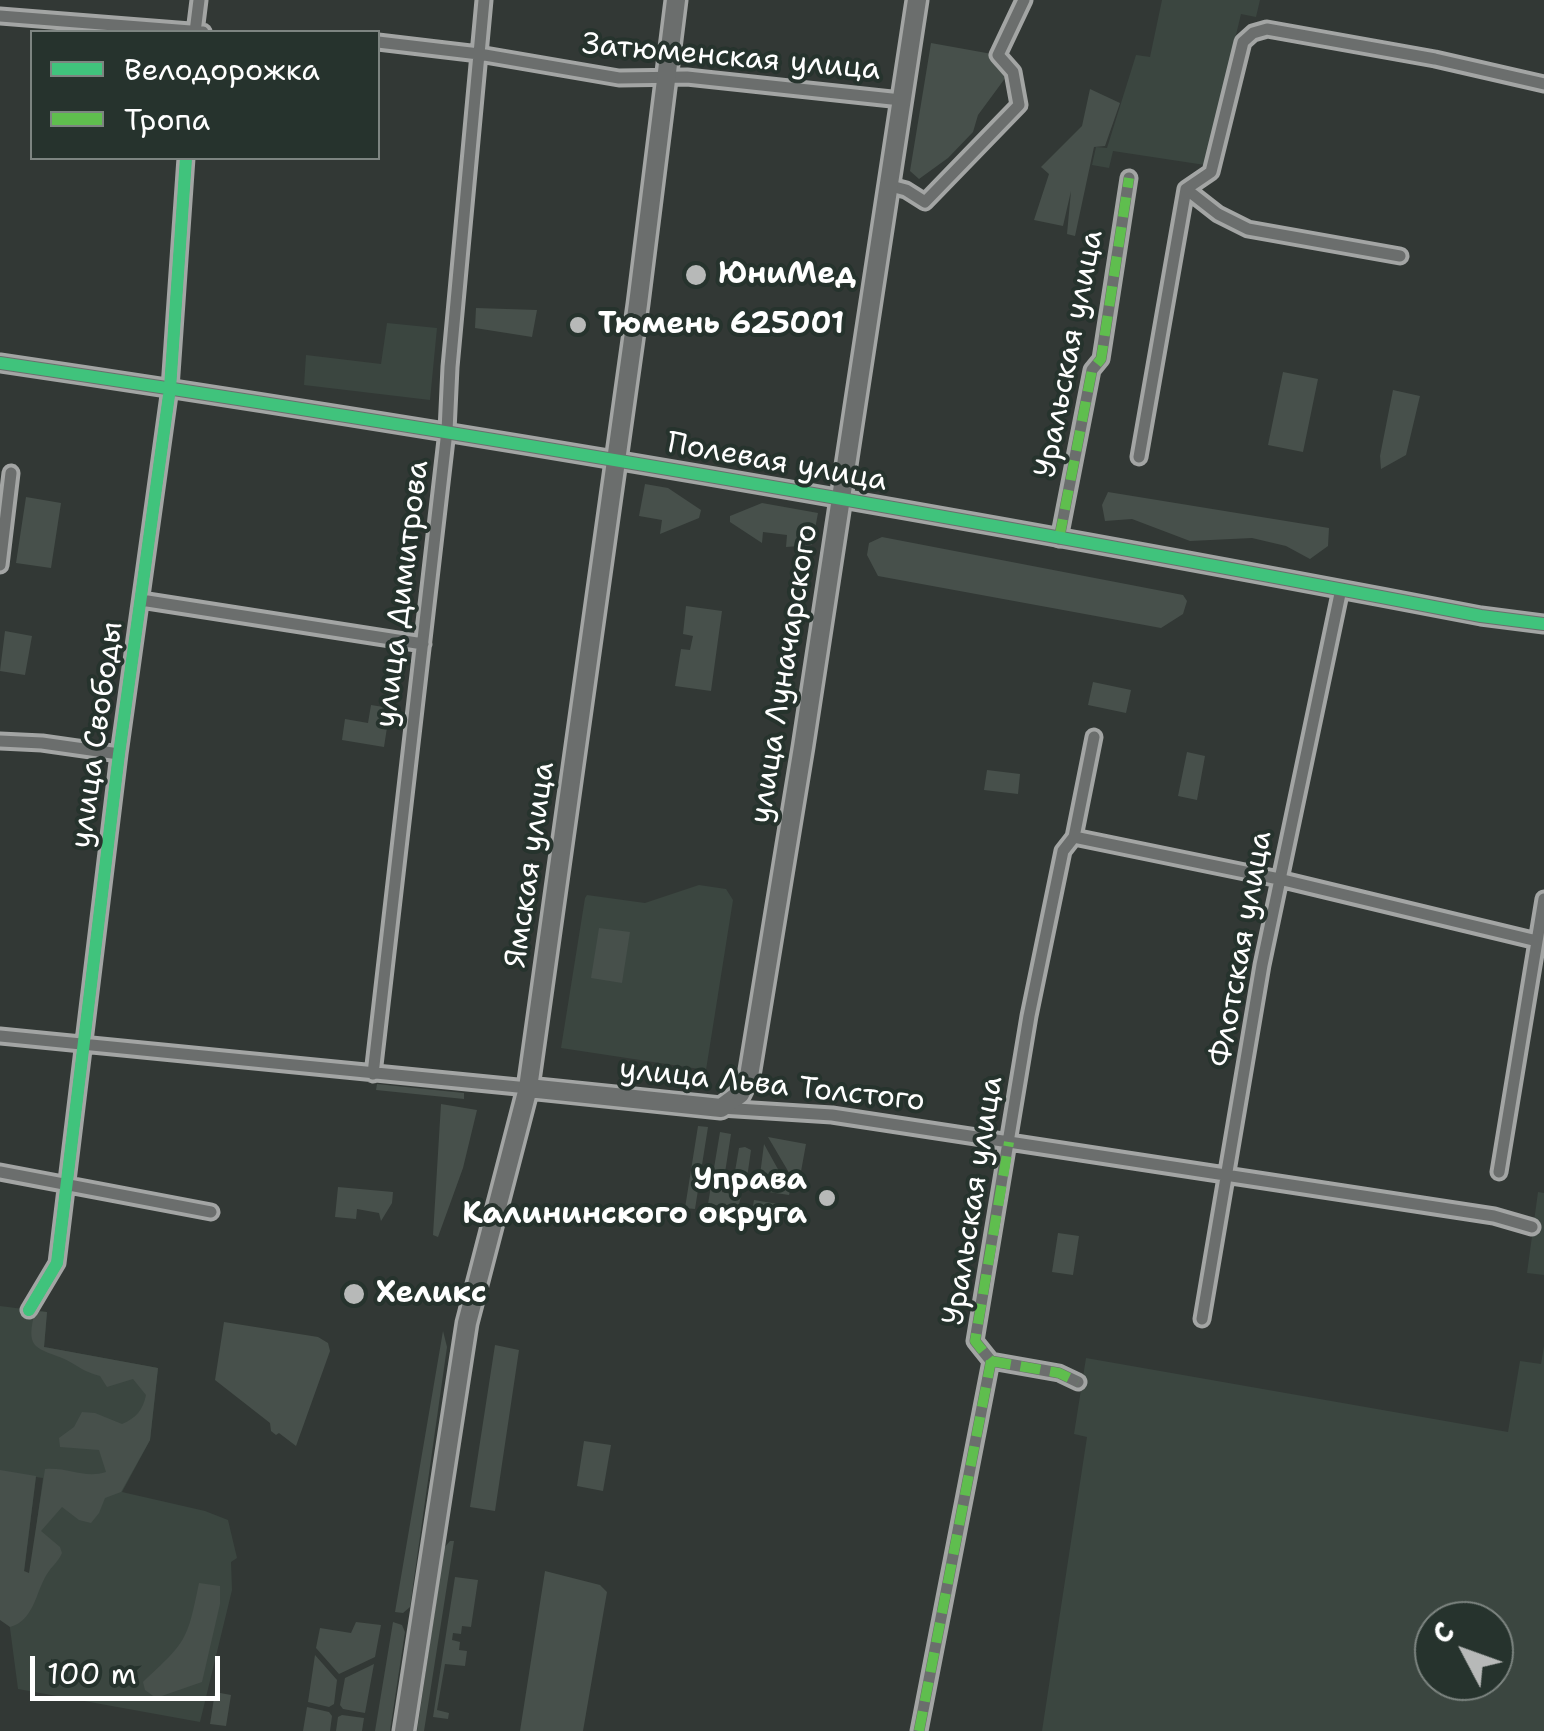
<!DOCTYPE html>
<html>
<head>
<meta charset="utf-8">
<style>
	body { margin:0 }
	#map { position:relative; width:1544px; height:1731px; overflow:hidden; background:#323835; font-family:"Shantell Sans",sans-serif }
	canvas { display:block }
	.legend { position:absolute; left:30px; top:30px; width:350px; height:130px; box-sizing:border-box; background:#26332d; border:2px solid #7d8581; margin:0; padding:12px 18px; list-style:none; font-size:30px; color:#fff }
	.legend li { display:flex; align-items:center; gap:20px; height:50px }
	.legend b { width:50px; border:2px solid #7d8581 }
	.north { position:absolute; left:1414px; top:1601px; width:100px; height:100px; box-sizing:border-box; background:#26332d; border:2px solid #7d8581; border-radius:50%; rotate:311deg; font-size:28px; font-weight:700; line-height:40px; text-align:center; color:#fff }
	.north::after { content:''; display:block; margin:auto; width:35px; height:45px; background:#b7b9b8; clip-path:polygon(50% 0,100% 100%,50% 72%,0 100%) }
	.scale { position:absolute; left:30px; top:1656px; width:190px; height:45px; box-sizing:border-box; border:5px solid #fff; border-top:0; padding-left:12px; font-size:30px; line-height:35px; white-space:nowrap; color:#fff; -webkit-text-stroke:8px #26332d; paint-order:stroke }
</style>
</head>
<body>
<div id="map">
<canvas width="1544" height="1731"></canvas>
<ul class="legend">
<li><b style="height:12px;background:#40c37c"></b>Велодорожка</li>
<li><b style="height:12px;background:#5fbe4e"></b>Тропа</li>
</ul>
<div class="north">С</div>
<div class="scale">100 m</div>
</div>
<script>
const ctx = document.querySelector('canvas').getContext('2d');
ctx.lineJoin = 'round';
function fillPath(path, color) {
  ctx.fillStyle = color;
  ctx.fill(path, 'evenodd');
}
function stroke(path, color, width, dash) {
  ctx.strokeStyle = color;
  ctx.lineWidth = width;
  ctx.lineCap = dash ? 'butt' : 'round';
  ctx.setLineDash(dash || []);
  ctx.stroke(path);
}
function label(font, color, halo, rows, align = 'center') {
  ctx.font = font + ' "Shantell Sans",sans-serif';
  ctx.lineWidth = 8;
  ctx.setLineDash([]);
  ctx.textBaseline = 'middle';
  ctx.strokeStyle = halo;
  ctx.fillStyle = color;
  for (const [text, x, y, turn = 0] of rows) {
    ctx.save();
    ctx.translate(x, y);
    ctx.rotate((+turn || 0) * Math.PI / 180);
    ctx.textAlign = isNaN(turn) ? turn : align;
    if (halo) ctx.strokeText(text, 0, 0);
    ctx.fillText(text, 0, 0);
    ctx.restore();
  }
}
const built = new Path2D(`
	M1162 0H1260L1256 17 1241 14 1205 165 1113 151 1109 168 1092 165 1096 147 1107 148 1136 55 1150 57Z
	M387 323 437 328 430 400 304 385 306 355 381 364Z
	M699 885 726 889 733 900 706 1070 561 1048 585 898 587 895 645 903Z
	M1538 1192 1544 1193V1275L1527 1273Z
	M0 1306 47 1312 44 1347 158 1368 150 1440 122 1492 205 1511 228 1520 237 1558 231 1562 232 1590 200 1722 18 1689 8 1613 30 1573 43 1478 36 1477 24 1572 0 1567Z
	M1544 1346V1731H1042L1087 1437 1074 1434 1086 1358 1508 1432 1520 1361 1541 1364ZM1434 1621H1494V1681H1434Z`);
const green = new Path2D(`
	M931 43 992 54 996 67 1006 77 978 115 973 132 948 158 919 179 910 171Z
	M1090 89 1120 103 1105 146 1094 147 1075 236 1067 234 1071 191 1063 226 1034 220 1049 174 1041 167 1082 126Z
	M476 308 537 310 532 337 475 328Z
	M1283 372 1318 379 1303 452 1268 445Z
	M1393 390 1420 396 1406 455 1381 469 1380 456Z
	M645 484 668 488 701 510 699 518 660 534 662 520 639 516Z
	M1108 492 1329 528 1328 546 1310 559 1286 546 1252 538 1190 541 1132 519 1105 521 1102 505Z
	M26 497 61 503 51 568 16 563Z
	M762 503 818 513 812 545 786 547 787 535 763 532 762 543 730 522V516Z
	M882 537 1183 595 1187 601 1183 614 1161 628 878 576 867 555 869 543Z
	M686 606 722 611 711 691 675 686 681 649 690 650 693 636 683 634Z
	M5 631 32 636 25 675 0 671Z
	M1093 682 1131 690 1126 713 1088 705Z
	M371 705 390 708 384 747 342 740 345 719 368 723Z
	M1187 752 1205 756 1197 800 1178 796Z
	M987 770 1020 774 1018 794 984 790Z
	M599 928 630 932 622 983 591 978Z
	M377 1084 464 1093V1099L376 1090Z
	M441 1104 477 1110 463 1168 438 1237 433 1235Z
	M698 1126 708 1127 695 1209 685 1208Z
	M720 1132 731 1134 722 1192 741 1196 738 1209 708 1204Z
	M768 1137 806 1144 798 1188Z
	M764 1144 790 1191 789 1195 769 1192 760 1175Z
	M745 1147 751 1150 746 1185 739 1187 733 1183 739 1148Z
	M338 1187 393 1192 392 1203 381 1221 379 1213 357 1209 356 1219 335 1217Z
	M754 1200 796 1207 795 1213 789 1218 752 1212Z
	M1058 1233 1079 1236 1073 1275 1052 1272Z
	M35 1311 47 1312 44 1347 158 1368 150 1440 121 1492 105 1498 99 1513 91 1523 79 1520 62 1507 41 1531 60 1547 62 1553C58 1562 52 1566 47 1574 36 1591 34 1621 10 1627L0 1620V1470L36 1476 24 1571 29 1573 45 1469C69 1467 84 1479 106 1472L99 1450 60 1447 59 1438 74 1427 82 1412 95 1413 122 1424C136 1418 143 1410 146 1395L133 1379 107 1387 100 1376C83 1372 76 1364 62 1358 33 1347 26 1347 35 1311Z
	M224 1322 318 1337 328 1343 330 1351 296 1446 279 1433 276 1435 271 1431 270 1423 215 1380Z
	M443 1331 447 1347 410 1607 403 1613 395 1612Z
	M495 1345 519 1350 495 1511 470 1507Z
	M584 1441 611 1445 603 1491 577 1486Z
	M450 1541H454L424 1731H417L444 1548Z
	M545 1571 600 1585 607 1592 583 1731H520Z
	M455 1577 478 1580 471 1627 462 1626 461 1634 453 1633 452 1640 460 1642 459 1650 467 1651 465 1666 445 1664 437 1710 449 1713 448 1719 433 1717Z
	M199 1583 220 1586V1604L202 1682 156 1698 145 1690 143 1682C187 1641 187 1641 199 1583Z
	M356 1622 381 1625 375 1657 339 1674 316 1648 320 1628 351 1633Z
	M393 1622 402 1625 405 1632 390 1731H375Z
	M315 1655 337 1680 334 1704 329 1707 308 1702Z
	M374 1664 365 1713 343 1709 340 1705 345 1678Z
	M215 1692 231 1695 226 1726 210 1724Z
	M307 1707 329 1712 332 1716 330 1731H303Z
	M342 1715 364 1718 362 1731H336L338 1717Z`);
const minor = new Path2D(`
	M0 16 203 32
	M195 32 199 0
	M378 42 479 54 619 78 687 77 901 100
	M887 185 906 190 925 202 1019 105 1013 72 998 55 1024 0
	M1186 189 1218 214 1248 229 1400 256
	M1139 457 1186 189 1211 172 1243 42 1253 33 1267 29 1435 59 1544 84
	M1059 539 1092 370 1101 359 1129 178
	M0 565 11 473
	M141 600 423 644
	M0 741 42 743 119 754
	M1074 837 1279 879 1537 941
	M0 1036 528 1088
	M373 1074 447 431 450 367 484 0
	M721 1108 832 1115 1494 1216 1532 1227
	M0 1172 211 1212
	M1499 1172 1544 899
	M29 1310 57 1263 119 754 170 388 186 158
	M1202 1319 1262 965 1341 589
	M991 1361 1059 1373 1078 1382
	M919 1731 991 1361 975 1341 1029 1016 1063 851 1074 837 1094 737`);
const tertiary = new Path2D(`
	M0 363C495 436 989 522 1481 616L1544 624`);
const primary = new Path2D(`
	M528 1088 721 1108 740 1094 749 1076 803 747 917 0
	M404 1731 467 1323 528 1088 638 304 676 0`);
const quiet = new Path2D(`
	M1059 539 1092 370 1101 359 1129 178
	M991 1361 1059 1373 1078 1382
	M919 1731 991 1361 975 1341 1009 1142`);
const cycleway = new Path2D(`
	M0 363C495 436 989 522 1481 616L1544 624
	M29 1310 57 1263 119 754 170 388 186 158`);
const markers = [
	[696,275,12,"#b7b9b8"],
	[578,325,10,"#b7b9b8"],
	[827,1198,10,"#b7b9b8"],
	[354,1294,12,"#b7b9b8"]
];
const streetNames = [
	["Затюменская улица",731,58,5],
	["Уральская улица",1070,354,-79],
	["Полевая улица",777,463,10],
	["улица Димитрова",403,594,-83],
	["улица Луначарского",785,674,-81],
	["улица Свободы",98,735,-82],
	["Ямская улица",531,865,-82],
	["Флотская улица",1242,949,-80],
	["улица Льва Толстого",772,1086,6],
	["Уральская улица",974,1201,-81]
];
const poiNames = [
	["ЮниМед",718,275],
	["Тюмень 625001",598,325],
	["Управа",807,1181,"right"],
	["Калининского округа",807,1215,"right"],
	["Хеликс",376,1294]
];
fillPath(built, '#3b4640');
fillPath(green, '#47504b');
stroke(minor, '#a3a5a4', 19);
stroke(tertiary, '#a3a5a4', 21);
stroke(primary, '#a3a5a4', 25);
stroke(minor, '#6b6e6d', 11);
stroke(tertiary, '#6b6e6d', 14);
stroke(primary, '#6b6e6d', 18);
stroke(quiet, '#5fbe4e', 10, [20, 10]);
stroke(cycleway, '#40c37c', 12);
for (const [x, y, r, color] of markers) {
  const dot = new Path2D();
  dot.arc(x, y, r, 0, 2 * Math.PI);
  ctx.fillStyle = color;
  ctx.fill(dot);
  stroke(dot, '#26332d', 4);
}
label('30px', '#fff', '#26332d', streetNames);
label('bold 30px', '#fff', '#26332d', poiNames, 'left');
</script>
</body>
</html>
